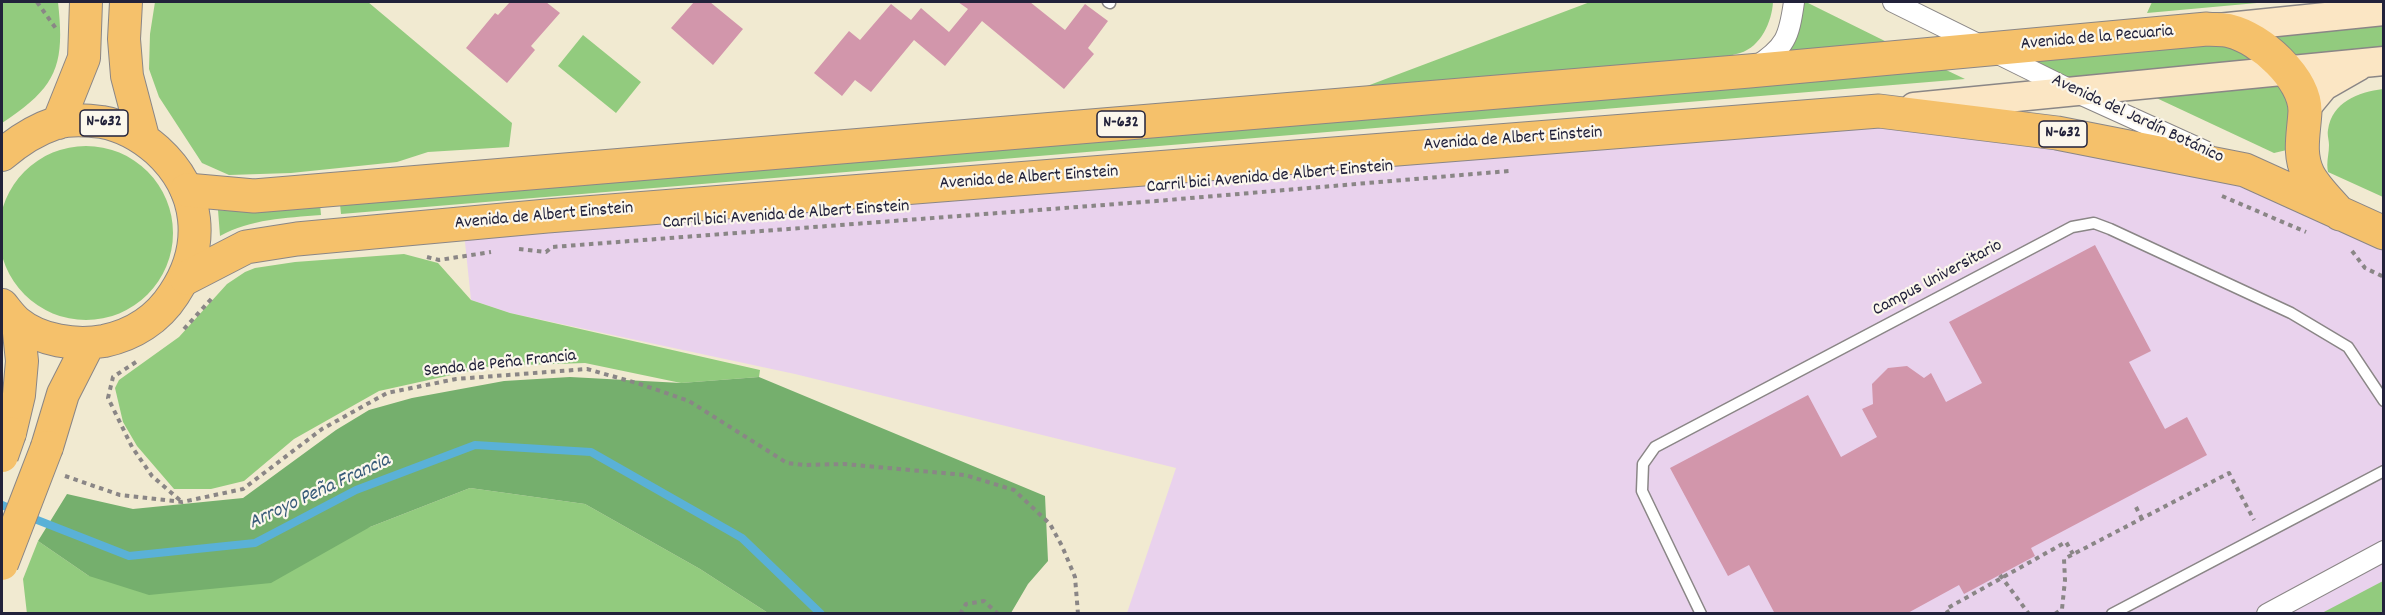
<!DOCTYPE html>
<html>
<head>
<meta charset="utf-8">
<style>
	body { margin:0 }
	#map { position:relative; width:2385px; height:615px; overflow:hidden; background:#f1ead1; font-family:Dekko,sans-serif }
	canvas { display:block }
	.frame { position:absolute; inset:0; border:3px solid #22223b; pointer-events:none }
</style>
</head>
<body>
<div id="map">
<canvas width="2385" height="615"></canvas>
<div class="frame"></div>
</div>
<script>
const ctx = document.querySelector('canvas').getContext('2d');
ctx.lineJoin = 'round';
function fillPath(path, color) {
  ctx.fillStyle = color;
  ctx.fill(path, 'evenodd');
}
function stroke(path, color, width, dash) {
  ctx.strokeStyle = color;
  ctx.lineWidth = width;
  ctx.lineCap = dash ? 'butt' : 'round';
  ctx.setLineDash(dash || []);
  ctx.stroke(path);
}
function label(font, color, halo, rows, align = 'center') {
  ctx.font = font + ' Dekko,sans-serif';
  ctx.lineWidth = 4.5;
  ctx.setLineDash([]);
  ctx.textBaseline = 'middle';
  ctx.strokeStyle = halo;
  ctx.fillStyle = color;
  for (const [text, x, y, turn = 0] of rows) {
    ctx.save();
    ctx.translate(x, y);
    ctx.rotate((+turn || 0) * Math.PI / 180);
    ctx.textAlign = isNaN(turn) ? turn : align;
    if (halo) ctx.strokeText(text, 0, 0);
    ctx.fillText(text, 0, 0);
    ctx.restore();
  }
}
const built = new Path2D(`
	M1879 111 2245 170 2383 233V613H1127L1176 468 795 374 510 313 471 300 463 223Z`);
const green = new Path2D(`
	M2 2H58C65 66 57 87 2 123Z
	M155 2H368L512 123 509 147 428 152 397 162 291 173 229 175 202 163 159 97 149 69 150 34Z
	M1590 2H1773C1772 21 1761 47 1740 53 1734 55 1727 56 1721 57L1367 86Z
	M1804 2H1806L1897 47 1785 54 1798 30Z
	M2152 2H2268L2147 13Z
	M2383 11V61L2075 92 1987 48Z
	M583 35 641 82 616 113 558 66Z
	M1944 69 1965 79 341 214 340 204Z
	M2286 81 2290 96 2291 149 2274 153 2150 95Z
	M2383 89H2384L2383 197 2328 172C2326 162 2329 155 2329 145 2329 140 2327 135 2328 130 2332 102 2358 92 2383 89Z
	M-1 233a87 87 0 1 1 174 0a87 87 0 1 1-174 0Z
	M320 204 321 215C285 218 251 219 220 236L218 210 231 211Z
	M404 254 438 263 471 300 510 313 760 370 759 377 681 383 585 363 492 366 379 391 294 439 244 481 211 489H174L137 446 123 422 115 388 119 380 179 337 227 284 245 272 255 268 295 262Z
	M470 488 585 504 700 569 768 613 27 614 23 579 38 541 89 576 370 527Z
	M2383 581V613H2322Z`);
const forest = new Path2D(`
	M570 377 681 383 759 377 1045 496 1048 561 1028 584 1011 613H768L700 569 585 504 470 488 370 527 271 583 149 595 89 576 38 541 67 494 133 509 243 498 336 430 369 410 412 398 504 381Z`);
const stream = new Path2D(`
	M2 505 16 511
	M27 516 129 556 255 543 356 490 475 445 591 452 742 538 821 614`);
const building = new Path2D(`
	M510 2H546L560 13 531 46 535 50 507 83 466 48 495 13 498 15Z
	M694 2H710L743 29 713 65 671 28Z
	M958 2H1030L1065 30 1085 4 1108 21 1088 48 1094 54 1064 89 982 21 945 66 914 40 871 92 855 80 842 96 814 73 849 31 860 40 891 4 911 20 921 8 949 32 968 9Z
	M2095 245 2151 351 2129 362 2165 429 2187 417 2207 455 2031 548 2035 556 1964 594 1959 585 1906 614H1775L1749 565 1728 576 1670 468 1808 395 1841 457 1877 437 1862 409 1873 404 1872 384 1888 368 1907 366 1924 378 1931 373 1946 402 1982 383 1949 322Z`);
const path = new Path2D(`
	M37 2 57 30
	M2222 196 2306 232
	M519 249 546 252 552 247 1156 201 1509 171
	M2352 251 2365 268 2384 277
	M427 257 439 260 491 252
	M184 329 213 297
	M136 362 113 377 108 398 132 447 152 476 182 502
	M65 476 120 495 182 502 243 489 322 429 387 393 456 379 587 369 640 384 689 401 787 463 804 465 844 464 965 475 1014 490 1050 524 1062 546 1075 577 1078 614
	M2136 507 2142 519
	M2000 575 2029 614
	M960 614 966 604 984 601 998 614
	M1949 614 1946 609 2066 542 2073 554
	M2055 614 2062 609 2065 580 2064 559 2229 473 2254 520`);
const lane = new Path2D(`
	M1108 2 1110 3
	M1701 614 1642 491 1643 464 1655 447 2072 227 2094 223 2110 229 2291 313 2348 347 2384 401
	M2112 614 2384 471`);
const street = new Path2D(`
	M1893 2 2075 92 2205 151
	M1755 67C1786 47 1789 37 1794 2
	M2267 614 2384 551`);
const secondary = new Path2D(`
	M2218 28 2384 11
	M1914 107 2384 61
	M2305 109 2324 86 2359 66`);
const primary = new Path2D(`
	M126 2 124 39 127 76 143 137
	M58 123 84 58 86 2
	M2 155C18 141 35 130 56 123 70 119 87 120 102 122 124 126 141 136 157 150 201 190 206 246 174 294 158 319 133 335 104 341 76 346 40 341 17 322 11 317 7 311 2 305
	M10 433 19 395 22 361 18 323
	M47 447 63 394 89 343`);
const highway = new Path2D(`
	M187 190 254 196 1749 71 2207 29C2215 30 2223 29 2230 31 2260 38 2305 78 2305 111 2304 133 2298 153 2308 174 2315 188 2330 202 2340 214
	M186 278 246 247 297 239 547 216 1879 111 2057 133 2245 170 2384 233`);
const primaryBridge = new Path2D(`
	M2 456 10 433
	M2 564 47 447`);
const shields = [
	[104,123,48],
	[1121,124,48],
	[2063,134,48]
];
const shieldNames = [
	["N-632",104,123],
	["N-632",1121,124],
	["N-632",2063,134]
];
const streetNames = [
	["Avenida de la Pecuaria",2097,39,-5],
	["Avenida del Jardín Botánico",2137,120,25],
	["Avenida de Albert Einstein",1513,140,-4],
	["Carril bici Avenida de Albert Einstein",1270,178,-5],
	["Avenida de Albert Einstein",1029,179,-4],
	["Carril bici Avenida de Albert Einstein",786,216,-4],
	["Avenida de Albert Einstein",544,217,-5],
	["Campus Universitario",1938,279,-28],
	["Senda de Peña Francia",500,365,-6]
];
const waterNames = [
	["Arroyo Peña Francia",320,493,-25]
];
fillPath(built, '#e9d2ed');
fillPath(green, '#92cb7e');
fillPath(forest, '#75af6d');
stroke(stream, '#5ab1d7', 8);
fillPath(building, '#d296ab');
stroke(lane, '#8a8686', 13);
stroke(street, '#8a8686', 22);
stroke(secondary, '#8a8686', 31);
stroke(primary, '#8a8686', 34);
stroke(highway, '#8a8686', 35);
stroke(path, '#8a8686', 4, [4.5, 4.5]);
stroke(lane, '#fff', 10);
stroke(street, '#fff', 20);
stroke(secondary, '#fbe6c4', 28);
stroke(primary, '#f5c16b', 32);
stroke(highway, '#f5c16b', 33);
stroke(primaryBridge, '#8a8686', 34, []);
stroke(primaryBridge, '#f5c16b', 32);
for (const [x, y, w] of shields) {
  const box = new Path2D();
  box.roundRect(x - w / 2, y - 13, w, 26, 4.5);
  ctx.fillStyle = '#fbf7ec';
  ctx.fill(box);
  stroke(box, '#22223b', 1.5);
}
label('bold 16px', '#22223b', null, shieldNames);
label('18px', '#22223b', '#fbf7ec', streetNames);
label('italic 20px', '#385b79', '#fbf7ec', waterNames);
</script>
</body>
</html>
